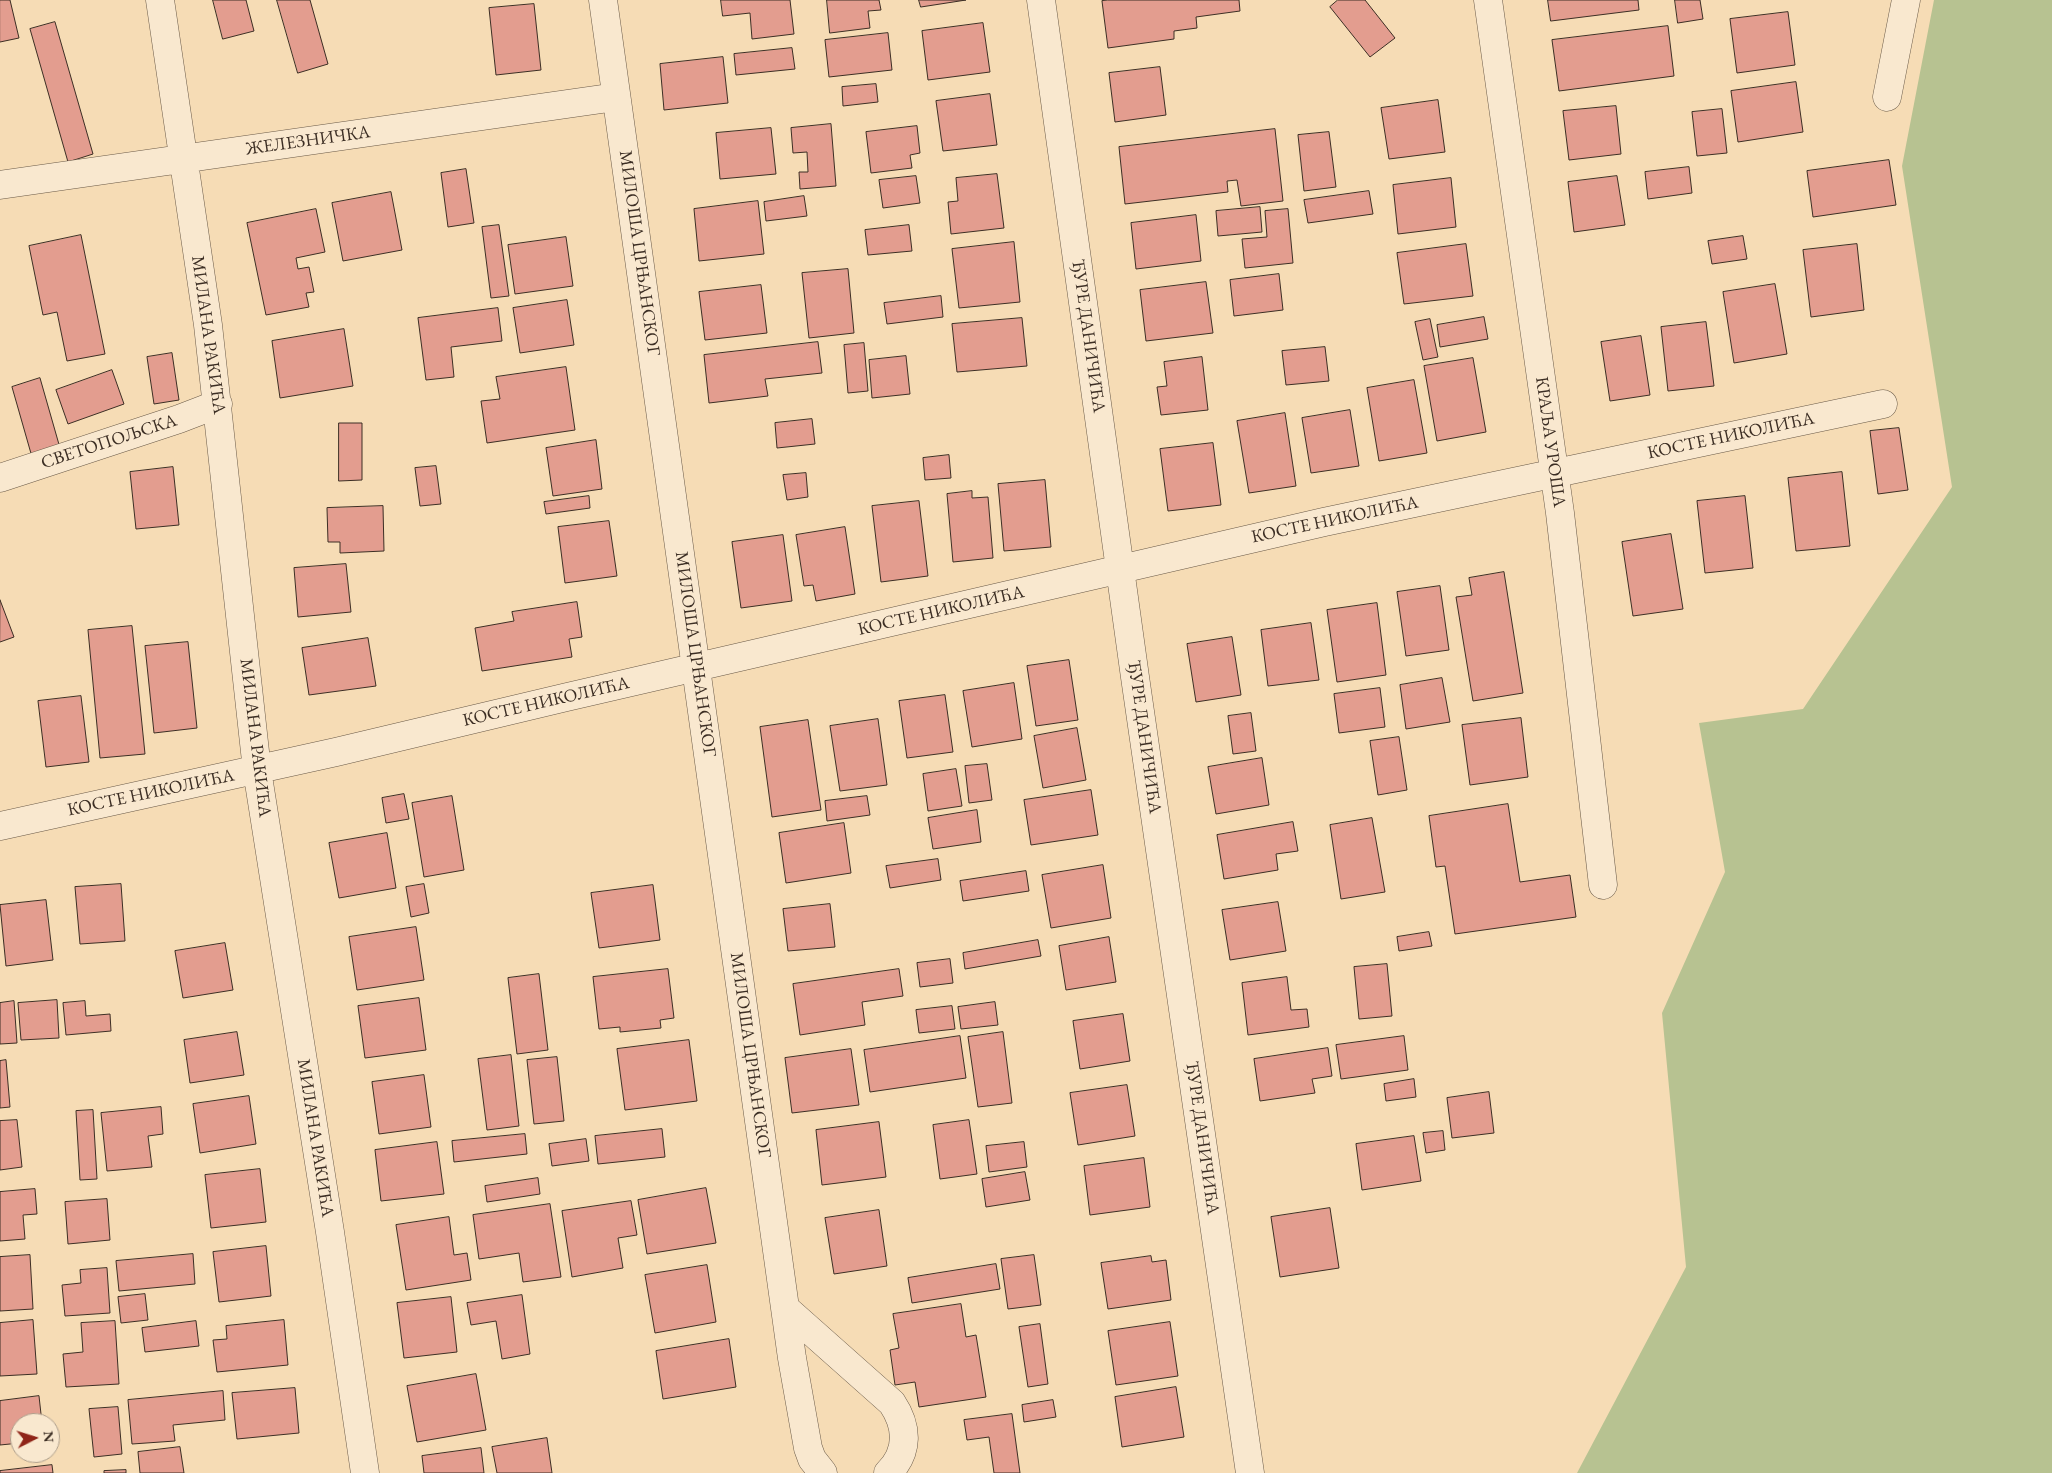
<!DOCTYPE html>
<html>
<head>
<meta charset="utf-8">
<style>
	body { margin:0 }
	#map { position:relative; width:2052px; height:1473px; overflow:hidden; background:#f6dcb5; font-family:"EB Garamond",serif }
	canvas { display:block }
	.north { position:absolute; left:10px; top:1413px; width:50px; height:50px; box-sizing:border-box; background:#f9e8cf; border:1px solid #ad9e8b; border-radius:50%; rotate:85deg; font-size:14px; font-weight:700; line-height:20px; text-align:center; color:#3c2e24 }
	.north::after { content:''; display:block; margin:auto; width:18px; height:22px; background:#8f2418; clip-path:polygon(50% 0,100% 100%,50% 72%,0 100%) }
</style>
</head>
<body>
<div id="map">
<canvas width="2052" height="1473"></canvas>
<div class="north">N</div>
</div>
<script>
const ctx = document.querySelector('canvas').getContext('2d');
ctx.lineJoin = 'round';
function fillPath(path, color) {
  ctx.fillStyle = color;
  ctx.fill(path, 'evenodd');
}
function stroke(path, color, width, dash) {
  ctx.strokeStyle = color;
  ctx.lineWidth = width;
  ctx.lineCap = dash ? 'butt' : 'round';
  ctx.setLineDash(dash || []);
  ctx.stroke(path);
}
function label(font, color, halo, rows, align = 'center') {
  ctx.font = font + ' "EB Garamond",serif';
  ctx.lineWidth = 4;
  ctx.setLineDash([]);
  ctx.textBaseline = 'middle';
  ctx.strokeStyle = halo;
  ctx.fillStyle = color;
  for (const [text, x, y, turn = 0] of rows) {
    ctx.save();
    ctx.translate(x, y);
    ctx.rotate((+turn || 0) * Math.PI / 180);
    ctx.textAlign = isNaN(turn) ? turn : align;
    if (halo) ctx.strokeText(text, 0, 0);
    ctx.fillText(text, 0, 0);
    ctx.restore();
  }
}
const green = new Path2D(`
	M1934 0H2052V1473H1577L1686 1267 1662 1013 1725 872 1699 723 1803 709 1952 487 1902 166Z`);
const building = new Path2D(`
	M0 0H10L19 38 0 42Z
	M213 0H246L254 31 223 39Z
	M277 0H310L328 64 298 73Z
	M721 0H790L794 34 752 39 750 13 723 16Z
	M827 0H879L881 10 868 11 870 28 830 33Z
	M919 0H966L921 7Z
	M1108 0H1239L1240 11 1196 17 1197 28 1174 31V39L1108 48 1102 1Z
	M1338 0H1365L1395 38 1370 57 1330 7Z
	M1548 0H1638L1639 10 1551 21Z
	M1675 0H1700L1703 19 1678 23Z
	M534 4 541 70 496 75 489 8Z
	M1788 12 1795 65 1737 73 1730 19Z
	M55 22 93 154 68 162 30 29Z
	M983 23 990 72 928 80 922 31Z
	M1668 26 1674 76 1559 91 1552 40Z
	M888 33 892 70 829 77 825 40Z
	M792 48 795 69 736 75 734 54Z
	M723 57 728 103 664 110 660 64Z
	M1160 67 1166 115 1115 122 1109 73Z
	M1796 82 1803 132 1738 142 1731 91Z
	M876 84 878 102 843 106 842 87Z
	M990 94 997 145 943 151 936 101Z
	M1438 100 1445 152 1389 159 1381 108Z
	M1616 106 1621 154 1569 160 1563 111Z
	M1722 109 1727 153 1697 156 1692 112Z
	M831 124 836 186 800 189 799 172H808L807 152 793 153 791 128Z
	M917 126 920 153 910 155 912 168 871 173 866 132Z
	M771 128 776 174 720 179 716 133Z
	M1275 129 1283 201 1241 206 1237 180 1227 181 1228 192 1125 204 1119 147Z
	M1329 132 1336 187 1304 191 1298 135Z
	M1889 160 1896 205 1813 217 1807 171Z
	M1689 167 1692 193 1648 199 1645 172Z
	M466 169 474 223 448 227 441 173Z
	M997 174 1004 228 951 234 948 202 958 201 956 178Z
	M916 176 920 203 883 208 879 180Z
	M1617 176 1625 225 1574 232 1568 182Z
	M1451 178 1456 227 1398 234 1393 185Z
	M1369 191 1373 214 1308 223 1304 200Z
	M391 192 402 250 343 261 332 203Z
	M804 196 807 216 766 221 764 202Z
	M758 201 764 254 699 261 694 209Z
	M1260 207 1262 232 1218 236 1216 211Z
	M316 209 325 252 296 258 298 269 309 267 314 292 306 293 309 307 266 315 247 223Z
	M1288 209 1293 263 1245 268 1242 239 1267 237 1265 211Z
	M1196 215 1201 261 1136 269 1131 223Z
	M499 225 509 296 491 298 482 227Z
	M909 225 912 251 868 255 865 230Z
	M81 235 105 354 67 361 57 312 43 315 29 246Z
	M1743 236 1747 259 1712 264 1708 241Z
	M566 237 573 286 515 294 508 245Z
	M1014 242 1020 302 959 308 952 249Z
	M1466 244 1473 296 1404 304 1397 253Z
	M1857 244 1864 310 1811 317 1803 250Z
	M848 269 854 333 809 338 802 273Z
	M1279 274 1283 310 1234 316 1230 280Z
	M1206 282 1213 333 1146 341 1140 290Z
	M1775 284 1787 354 1734 363 1723 292Z
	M761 285 767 333 705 340 699 292Z
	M941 296 943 317 887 324 884 303Z
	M567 300 574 345 520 353 513 308Z
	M498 308 502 341 451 347 454 377 426 380 418 318Z
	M1484 317 1488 339 1440 347 1437 325Z
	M1022 318 1027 366 957 372 952 324Z
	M1430 319 1438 357 1423 360 1415 322Z
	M1706 322 1714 386 1668 391 1661 327Z
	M344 329 353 386 280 398 272 341Z
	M1641 336 1650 395 1610 401 1601 342Z
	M818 342 822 373 765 379 768 396 709 403 704 355Z
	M864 343 868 391 848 393 844 345Z
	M1325 347 1329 381 1286 385 1282 351Z
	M172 353 179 400 154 404 147 357Z
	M906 356 910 394 872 398 869 360Z
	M1202 357 1208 410 1161 415 1157 387 1167 386 1164 362Z
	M1473 358 1486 432 1437 441 1424 366Z
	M566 367 575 430 487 443 481 401 500 399 496 377Z
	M112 370 124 404 68 424 56 390Z
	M40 378 60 448 32 457 12 387Z
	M1414 380 1427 453 1379 461 1367 388Z
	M1350 410 1359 466 1311 473 1302 418Z
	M1285 413 1296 486 1249 493 1237 421Z
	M812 419 815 444 777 448 775 423Z
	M339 423H362V480L339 481Z
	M1899 428 1908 490 1878 494 1870 431Z
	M596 440 602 489 553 496 546 448Z
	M1213 443 1221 505 1168 511 1160 449Z
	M949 455 951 478 925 480 923 458Z
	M436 466 441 504 420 506 415 468Z
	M173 467 179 525 136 529 130 472Z
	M1842 472 1850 546 1796 551 1788 478Z
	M806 473 808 497 787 500 783 475Z
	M1045 480 1051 547 1004 551 998 484Z
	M972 491V498L988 497 993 558 953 562 947 494Z
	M589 496 590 508 546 514 544 502Z
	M1745 496 1753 568 1705 573 1697 501Z
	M919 501 928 576 881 582 872 506Z
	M383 506 384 551 340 553V542H328L327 508Z
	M609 521 617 576 565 583 558 527Z
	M845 527 855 594 816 601 813 585 804 586 796 535Z
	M1671 534 1683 609 1633 616 1622 542Z
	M783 535 792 601 741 608 732 542Z
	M346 564 351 612 298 617 294 568Z
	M1504 572 1523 693 1473 701 1456 597 1472 595 1469 578Z
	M1440 586 1449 650 1406 656 1397 592Z
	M0 600 14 637 0 642Z
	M577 602 582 637 569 639 572 657 482 671 475 628 514 621 512 612Z
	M1377 603 1386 675 1337 682 1327 610Z
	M1311 623 1319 680 1268 686 1261 630Z
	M132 626 145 754 100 758 88 630Z
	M1232 637 1241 695 1196 702 1187 644Z
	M368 638 376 686 309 695 302 648Z
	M188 642 197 728 154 733 145 646Z
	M1069 660 1078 720 1036 726 1027 666Z
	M1442 678 1450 722 1406 729 1400 685Z
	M1014 683 1022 739 972 747 963 691Z
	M1380 688 1385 727 1339 733 1334 694Z
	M945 695 953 752 907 758 899 701Z
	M81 696 89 762 46 767 38 701Z
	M1251 713 1256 751 1233 754 1228 716Z
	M1521 718 1528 777 1470 785 1462 725Z
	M878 719 887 785 840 791 830 726Z
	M808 720 821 810 772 817 760 727Z
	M1077 728 1086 780 1043 788 1034 736Z
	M1399 737 1407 790 1378 795 1370 741Z
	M1262 758 1269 805 1216 814 1208 767Z
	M987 764 992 800 969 803 965 766Z
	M956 769 962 806 928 811 923 774Z
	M1091 790 1098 835 1031 845 1024 800Z
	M404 794 409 819 386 823 382 798Z
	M452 796 464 870 424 877 412 803Z
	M867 796 870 815 827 821 825 801Z
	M1508 804 1520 882 1570 875 1576 917 1455 934 1445 866 1436 867 1429 816Z
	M977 810 981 842 933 849 928 818Z
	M1372 818 1385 892 1341 899 1330 825Z
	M1293 822 1298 851 1276 854 1278 870 1224 879 1217 835Z
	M844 823 851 873 786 883 779 833Z
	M387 833 396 888 339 898 329 843Z
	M938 859 941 880 890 888 886 866Z
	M1103 865 1111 918 1051 928 1042 875Z
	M1026 871 1029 891 963 901 960 881Z
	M121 884 125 941 80 944 75 887Z
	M424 884 429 913 411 917 406 887Z
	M653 885 660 940 599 948 591 893Z
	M46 900 53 960 6 966 0 905Z
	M1278 902 1286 951 1230 960 1222 910Z
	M830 904 835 947 788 951 783 909Z
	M416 927 424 980 357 990 349 937Z
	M1429 932 1432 946 1399 951 1397 937Z
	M1109 937 1116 982 1066 990 1059 946Z
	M1038 940 1041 956 965 969 963 953Z
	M225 943 233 990 183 998 175 951Z
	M950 959 953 983 920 987 917 963Z
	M1387 964 1392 1016 1359 1019 1354 967Z
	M668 969 674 1018 660 1020 661 1028 620 1032V1027L599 1029 593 977Z
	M899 969 903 996 862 1002 865 1025 800 1035 793 984Z
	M539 974 548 1050 517 1054 508 978Z
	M1287 977 1291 1010 1307 1009 1309 1027 1248 1035 1242 983Z
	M419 998 426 1050 365 1058 358 1006Z
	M57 1000 59 1038 21 1040 18 1003Z
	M14 1001 17 1043 0 1044V1003Z
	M85 1001 86 1016 110 1014 111 1031 66 1035 63 1003Z
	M995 1002 998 1025 961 1029 958 1007Z
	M952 1006 955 1029 919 1033 916 1010Z
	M1123 1014 1130 1061 1080 1069 1073 1021Z
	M237 1032 244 1075 190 1083 184 1040Z
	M1003 1032 1012 1103 978 1107 968 1037Z
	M960 1036 966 1078 870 1092 864 1050Z
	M1404 1036 1408 1070 1341 1079 1336 1045Z
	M689 1040 697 1101 625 1110 617 1049Z
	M1328 1048 1332 1076 1312 1079 1315 1093 1260 1101 1254 1059Z
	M851 1049 859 1105 792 1113 785 1058Z
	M511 1055 519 1126 487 1130 478 1059Z
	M557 1057 564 1121 534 1124 527 1060Z
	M6 1060 10 1107 0 1108V1061Z
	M424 1075 431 1127 379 1134 372 1082Z
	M1414 1079 1416 1097 1386 1101 1384 1084Z
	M1127 1085 1135 1136 1078 1145 1070 1093Z
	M1489 1092 1494 1133 1452 1138 1447 1098Z
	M249 1096 256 1144 200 1153 193 1104Z
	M161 1107 163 1134 148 1136 152 1167 107 1171 101 1113Z
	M93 1110 97 1179 80 1180 76 1111Z
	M17 1120 22 1167 0 1170V1121Z
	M969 1120 977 1174 940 1179 933 1125Z
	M879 1122 886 1177 822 1185 816 1130Z
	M662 1129 665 1157 598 1164 595 1136Z
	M1443 1131 1445 1150 1426 1153 1423 1133Z
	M525 1134 527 1154 454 1162 452 1141Z
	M1414 1136 1421 1181 1362 1190 1356 1144Z
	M586 1139 589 1161 552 1166 549 1144Z
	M437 1142 444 1194 381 1201 375 1150Z
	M1024 1142 1027 1167 989 1172 986 1146Z
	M1144 1158 1150 1207 1090 1215 1084 1166Z
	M260 1169 266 1222 211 1228 205 1175Z
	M1025 1172 1030 1200 986 1207 982 1179Z
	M538 1178 540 1194 487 1202 485 1186Z
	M706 1188 716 1243 647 1254 638 1200Z
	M35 1189 37 1214 23 1215 25 1239 0 1241V1192Z
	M107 1199 110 1240 68 1244 65 1202Z
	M631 1201 637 1235 618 1238 623 1268 572 1277 562 1211Z
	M550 1204 561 1277 523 1282 519 1253 479 1259 473 1215Z
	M1330 1208 1339 1268 1280 1277 1271 1217Z
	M879 1210 887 1266 834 1274 825 1218Z
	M449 1217 454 1255 467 1253 471 1280 406 1290 396 1225Z
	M266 1246 271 1296 219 1302 213 1252Z
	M193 1254 195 1284 119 1291 116 1261Z
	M30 1255 33 1309 0 1311V1257Z
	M1034 1255 1041 1305 1008 1309 1001 1259Z
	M1151 1256 1152 1262 1166 1260 1171 1300 1108 1309 1101 1263Z
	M996 1264 1000 1289 912 1303 908 1278Z
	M707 1265 716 1322 655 1333 645 1275Z
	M107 1268 110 1313 65 1316 62 1285 81 1283 80 1270Z
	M145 1294 148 1320 121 1323 118 1297Z
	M522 1295 530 1354 502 1359 496 1321 471 1325 467 1303Z
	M451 1297 457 1352 404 1358 397 1303Z
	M961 1304 966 1337 976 1335 986 1397 919 1407 915 1382 895 1385 890 1350 899 1348 893 1314Z
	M33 1320 37 1374 0 1376V1323Z
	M284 1320 288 1365 217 1372 213 1340 227 1339 226 1326Z
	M115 1321 119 1384 66 1387 63 1354 83 1352 81 1323Z
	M196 1321 199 1346 145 1352 142 1328Z
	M1170 1322 1178 1376 1116 1385 1108 1331Z
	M1040 1324 1048 1384 1028 1387 1019 1327Z
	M729 1339 736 1387 663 1399 656 1351Z
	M476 1374 486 1430 417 1442 407 1386Z
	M1176 1387 1184 1437 1122 1447 1115 1397Z
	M295 1388 299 1433 237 1439 232 1393Z
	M223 1391 225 1420 173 1425 175 1441 132 1444 128 1400Z
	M39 1396 42 1423H20V1443L0 1445V1401Z
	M1053 1400 1056 1417 1024 1422 1022 1405Z
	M118 1407 122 1454 94 1457 89 1409Z
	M1012 1414 1020 1473H994L989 1437 967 1440 964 1420Z
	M547 1438 552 1473H497L492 1447Z
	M180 1447 184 1473H140L138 1452Z
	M481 1448 484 1473H424L422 1456Z
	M52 1465 53 1473H0V1471Z
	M126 1470V1473H104V1471Z`);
const minor = new Path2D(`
	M160 0 208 325 257 770 330 1232 365 1473
	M603 0 792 1358 808 1448 812 1459 823 1473
	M1041 0 1135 677 1250 1473
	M1488 0 1560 513 1603 885
	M1887 97 1906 0
	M0 185 616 97
	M0 478 179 419 218 404
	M0 826 336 752 567 697 1324 522 1883 404
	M785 1308 892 1403C908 1427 909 1452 888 1473`);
const streetNames = [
	["ЖЕЛЕЗНИЧКА",308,141,-8],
	["МИЛОША ЦРЊАНСКОГ",639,253,82],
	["МИЛАНА РАКИЋА",208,335,82],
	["ЂУРЕ ДАНИЧИЋА",1088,336,82],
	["КОСТЕ НИКОЛИЋА",1731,436,-12],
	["СВЕТОПОЉСКА",109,442,-18],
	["КРАЉА УРОША",1550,442,82],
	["КОСТЕ НИКОЛИЋА",1335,520,-12],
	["КОСТЕ НИКОЛИЋА",941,611,-13],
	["МИЛОША ЦРЊАНСКОГ",695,654,82],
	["КОСТЕ НИКОЛИЋА",546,702,-13],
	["ЂУРЕ ДАНИЧИЋА",1144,737,82],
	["МИЛАНА РАКИЋА",255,738,83],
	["КОСТЕ НИКОЛИЋА",151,793,-12],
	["МИЛОША ЦРЊАНСКОГ",750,1055,82],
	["МИЛАНА РАКИЋА",315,1138,81],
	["ЂУРЕ ДАНИЧИЋА",1202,1138,82]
];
fillPath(green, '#b7c291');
fillPath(building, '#e39d8f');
stroke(building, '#3c2e24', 1);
stroke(minor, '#6a5a48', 29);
stroke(minor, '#f9e8cf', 28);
label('18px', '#3c2e24', '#f9e8cf', streetNames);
</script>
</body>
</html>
